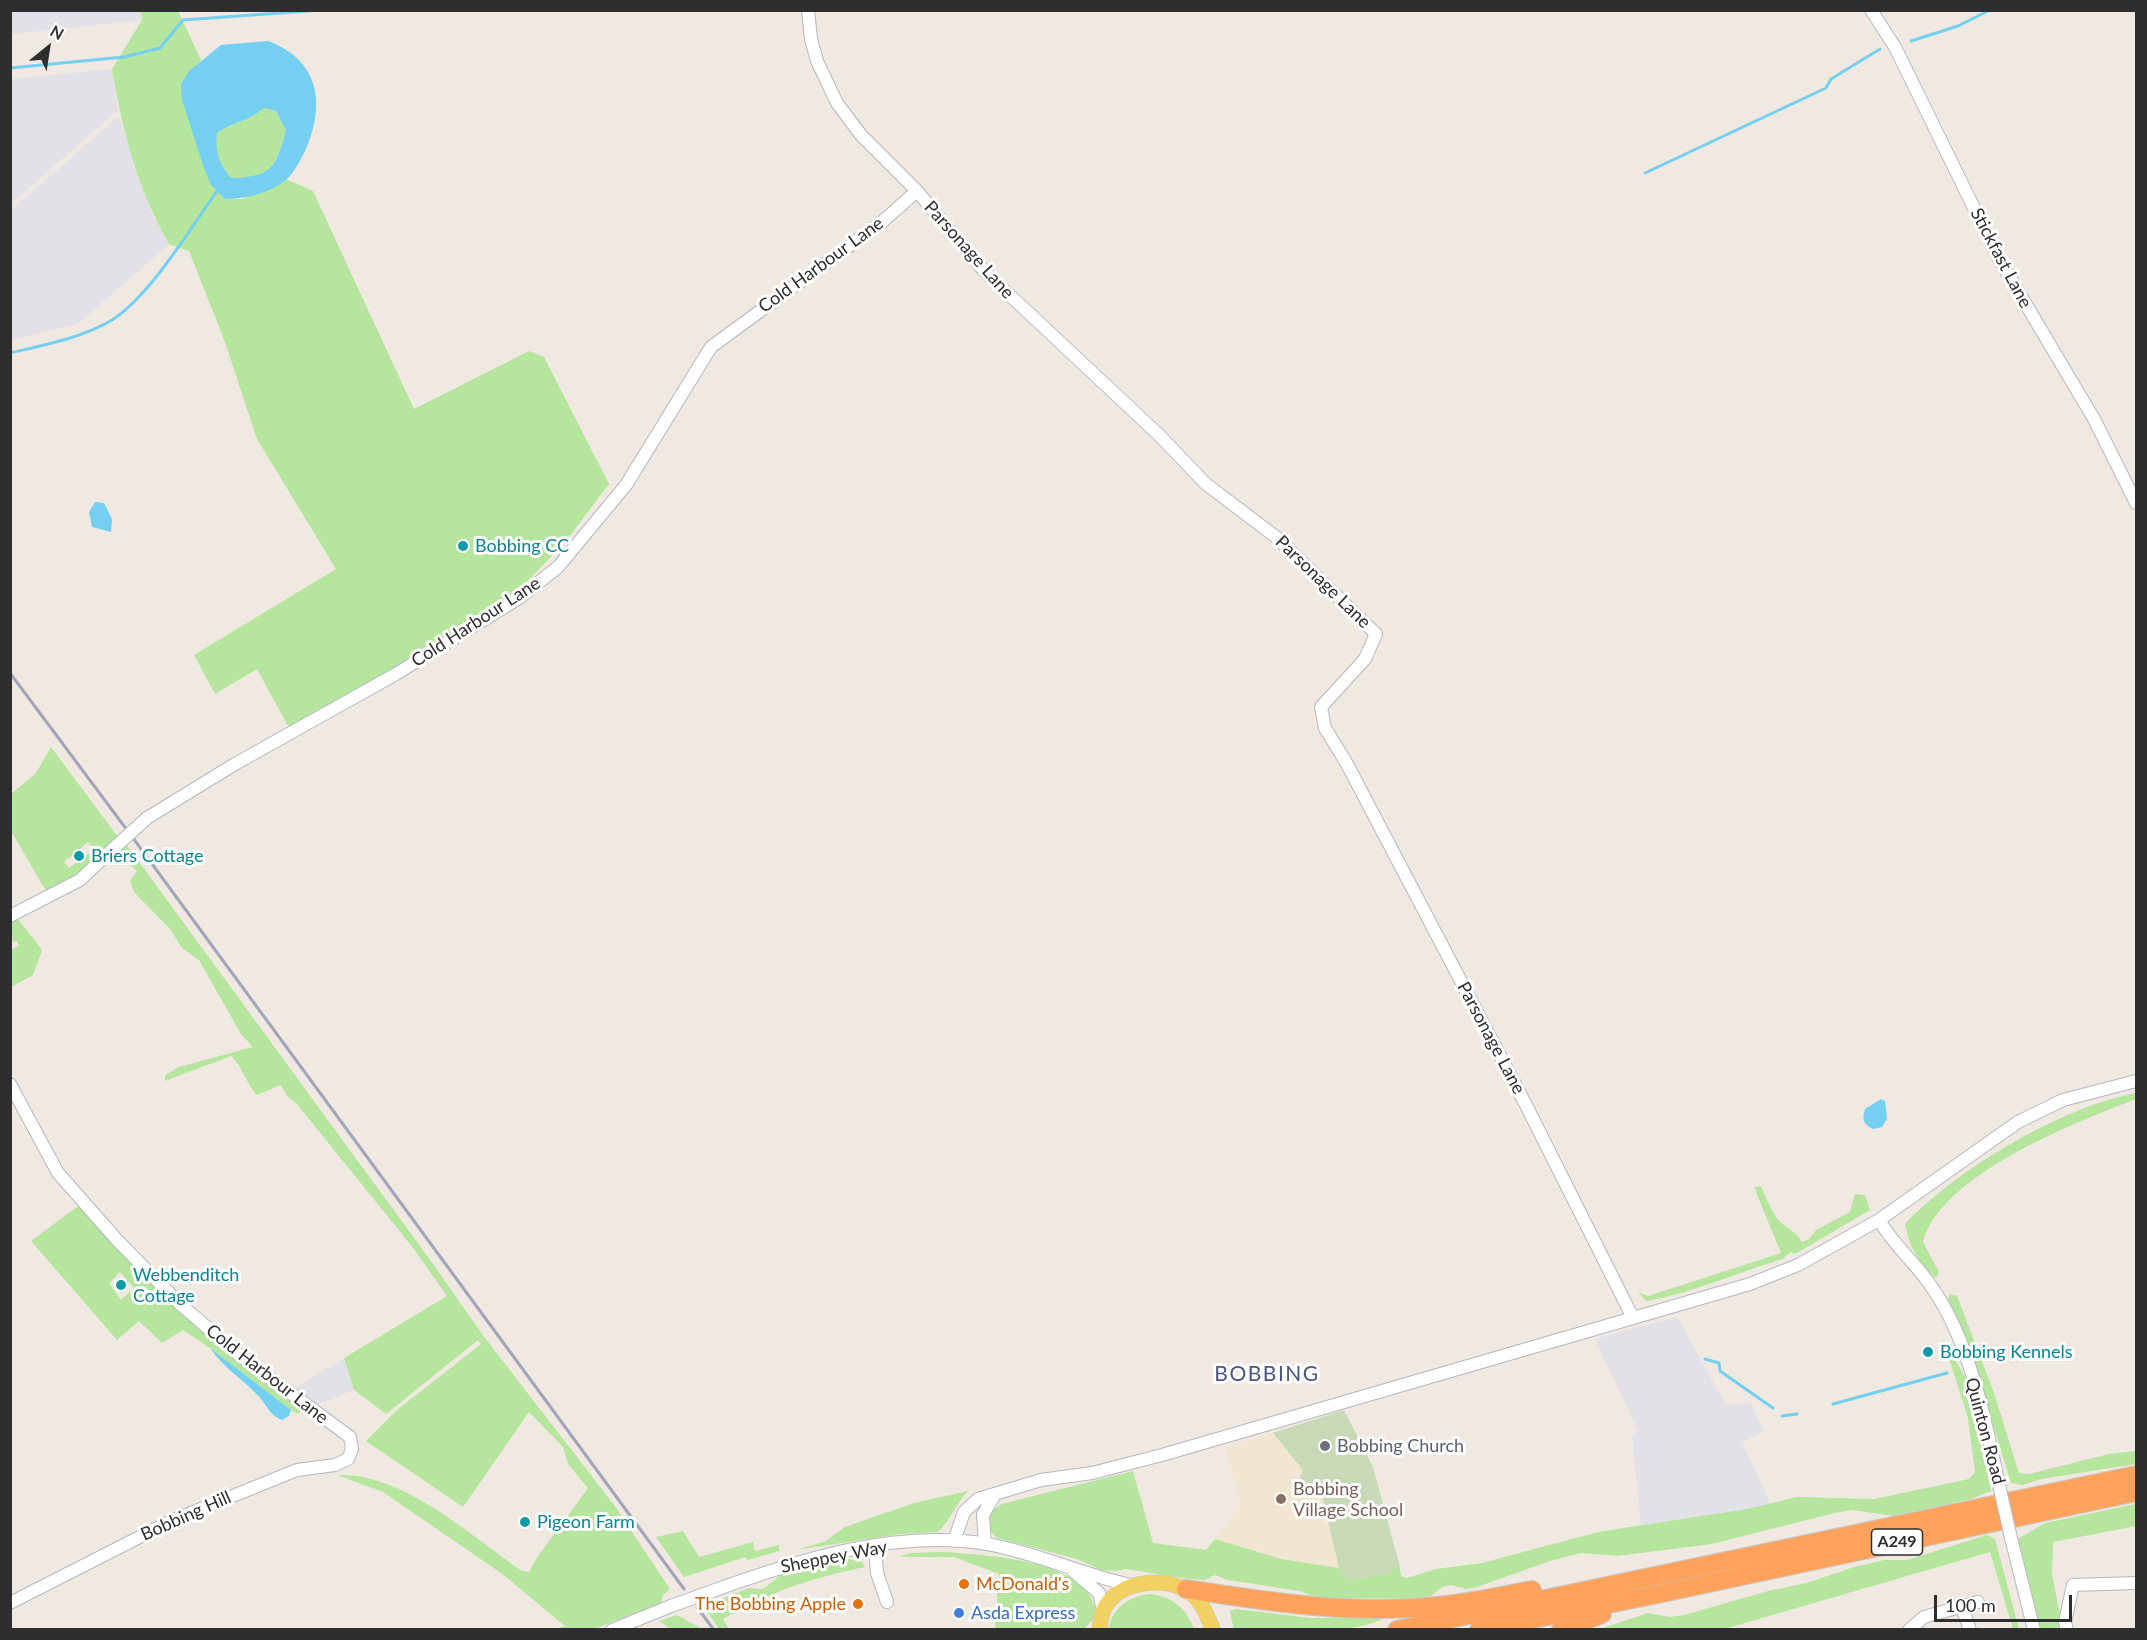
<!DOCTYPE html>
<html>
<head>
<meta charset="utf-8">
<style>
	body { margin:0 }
	#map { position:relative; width:2147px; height:1640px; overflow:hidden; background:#efe9e1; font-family:Lato,sans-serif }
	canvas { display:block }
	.frame { position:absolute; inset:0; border:12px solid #2e2e2e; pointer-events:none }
	.north { position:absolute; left:18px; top:18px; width:60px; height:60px; -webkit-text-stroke:4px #fff; paint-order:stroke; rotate:30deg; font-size:16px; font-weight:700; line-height:24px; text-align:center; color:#2e2e2e }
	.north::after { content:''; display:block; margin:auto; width:21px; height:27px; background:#2e2e2e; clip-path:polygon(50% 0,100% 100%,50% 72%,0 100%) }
	.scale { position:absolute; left:1934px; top:1595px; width:138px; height:27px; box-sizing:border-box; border:3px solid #2e2e2e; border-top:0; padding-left:8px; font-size:18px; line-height:21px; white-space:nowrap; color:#2e2e2e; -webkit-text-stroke:4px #fff; paint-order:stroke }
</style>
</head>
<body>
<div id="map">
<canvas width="2147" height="1640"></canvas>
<div class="frame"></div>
<div class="north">N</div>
<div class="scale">100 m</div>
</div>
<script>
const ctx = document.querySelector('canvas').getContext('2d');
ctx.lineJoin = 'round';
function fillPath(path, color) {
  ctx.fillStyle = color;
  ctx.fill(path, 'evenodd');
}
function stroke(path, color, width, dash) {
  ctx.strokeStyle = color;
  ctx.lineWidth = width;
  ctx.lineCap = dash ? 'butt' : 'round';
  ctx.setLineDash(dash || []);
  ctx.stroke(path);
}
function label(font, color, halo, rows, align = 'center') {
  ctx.font = font + ' Lato,sans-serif';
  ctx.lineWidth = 6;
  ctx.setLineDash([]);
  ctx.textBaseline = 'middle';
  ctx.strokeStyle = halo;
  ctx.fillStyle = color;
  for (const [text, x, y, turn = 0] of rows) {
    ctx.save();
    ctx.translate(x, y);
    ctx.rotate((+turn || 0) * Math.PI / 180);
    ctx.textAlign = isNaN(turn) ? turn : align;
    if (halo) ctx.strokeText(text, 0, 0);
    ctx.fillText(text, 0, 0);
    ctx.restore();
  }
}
const industrial = new Path2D(`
	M10 11H141L142 20 11 34Z
	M112 69 118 110 11 204V79Z
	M119 116 152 214 169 244 79 323 11 340 10 211Z
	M1677 1317 1726 1405 1750 1402 1764 1431 1742 1442 1771 1505 1641 1526 1632 1435 1638 1431 1595 1339Z
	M344 1358 354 1390 313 1406 291 1391Z`);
const education = new Path2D(`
	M1273 1433 1303 1470 1320 1485 1339 1568 1281 1559 1215 1539 1241 1505 1225 1447Z`);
const green = new Path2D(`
	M141 11H178L201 60 181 84 211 185 226 199H242L286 179 313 191 414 409 529 351 544 357 609 484 566 541 515 594 470 619 395 670 289 728 257 669 215 694 194 655 336 569 257 439 225 342 189 251 169 244C138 190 122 130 112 69L142 20Z
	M264 108 276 111 286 130C275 168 272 177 231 178 219 163 215 152 217 133 233 122 250 121 264 108Z
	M51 747 118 837 78 875 47 893 11 831 10 795 36 773ZM88 842 92 847 89 849 91 852 69 868 64 862Z
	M126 844 428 1257 482 1334 614 1505 670 1589 663 1595 661 1603 594 1629H556L565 1626 501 1573 383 1492 337 1475C402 1472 470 1535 522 1571L529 1572 538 1556 588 1488 568 1464 563 1447 529 1412 463 1507 366 1441 397 1410 481 1344 478 1340 386 1414 354 1390 344 1358 447 1296 414 1249 296 1103 287 1096 281 1085 257 1095C245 1082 243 1067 231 1056L165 1081V1075L179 1067 253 1047 241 1034 199 960 182 948 170 929 134 892 130 881 137 871 121 856 112 864 106 862Z
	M18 919 42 950 33 975 11 987V950L19 946 17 941 13 942 11 922Z
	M2136 1093V1099C2076 1122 1940 1175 1923 1242L1939 1272 1936 1278C1917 1262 1910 1248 1905 1224 1957 1169 2061 1107 2136 1093Z
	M1761 1186C1766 1198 1770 1208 1778 1220 1785 1228 1797 1231 1802 1242L1809 1239 1816 1230 1850 1212 1855 1194 1865 1195 1870 1210 1795 1254 1790 1252 1783 1259C1737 1272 1694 1293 1646 1301L1638 1292 1648 1296 1781 1253 1754 1187Z
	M81 1204 165 1295 306 1409 297 1414 291 1410 210 1348 183 1330 162 1343 139 1321 117 1340 31 1241ZM120 1272 134 1288 121 1300 109 1283Z
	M1950 1294 1957 1296 1993 1390 2019 1473 2029 1474 2109 1454 2136 1451V1464L2041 1479 2023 1485 2011 1483 1972 1357 1948 1300Z
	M1943 1339 1968 1382 1991 1491 1971 1499 1894 1516 1852 1510 1834 1513 1712 1544 1617 1556 1581 1553 1550 1561 1477 1587 1466 1589 1451 1585 1442 1587 1431 1596 1418 1599 1316 1598 1300 1591 1228 1580 1215 1575 1205 1580 1189 1579 1126 1569 1118 1571 1101 1570 1077 1559 997 1538 989 1530 988 1513 1002 1504 1133 1471 1153 1543 1206 1550 1215 1539 1281 1559 1339 1568 1349 1581 1389 1573 1399 1563 1401 1576 1407 1578 1436 1569 1482 1563 1598 1532 1747 1509 1797 1497 1874 1499 1969 1479 1975 1472 1968 1418Z
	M968 1491C955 1504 951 1520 938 1532L900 1534 796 1550 826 1541 845 1527 914 1503Z
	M2136 1504V1526L2053 1542 2052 1575 2063 1629H2039L2016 1540 2045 1523Z
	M683 1531 699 1557 753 1542 755 1551 779 1545V1551L748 1560 745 1557 684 1577 656 1537Z
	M1987 1535 1995 1539 2019 1629H2013L1990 1552 1724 1629H1600L1648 1613 1670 1617 1684 1615 1768 1591 1803 1584 1854 1567 1884 1560H1907Z
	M943 1552C984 1555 1095 1559 1096 1616L1084 1629H995L999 1574 954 1557H899L910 1553Z
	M844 1558 862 1562 865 1567C808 1579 773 1591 723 1619L729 1629H719L705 1608 718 1600 749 1588 763 1589 781 1575Z
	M1149 1594C1172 1596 1186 1608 1194 1629H1108C1113 1608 1128 1597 1149 1594Z
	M1236 1609 1310 1618H1383C1360 1636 1266 1629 1234 1630L1230 1611Z
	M677 1615 702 1629H671L659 1621Z`);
const cemetery = new Path2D(`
	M1344 1410 1373 1467 1399 1563 1389 1573 1349 1581 1339 1568 1320 1486 1295 1492 1303 1470 1273 1433Z`);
const water = new Path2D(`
	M268 41C319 60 326 103 306 149 301 159 294 173 286 180 269 193 246 199 225 199L211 185 204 168 182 100 181 84 189 71 221 45ZM264 108 276 111 286 130C276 167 272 177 231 178 219 163 215 152 217 133 232 122 250 121 264 108Z
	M95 502 104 503 112 519 111 532 92 527 89 512Z
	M1881 1099 1885 1101 1887 1119 1882 1127 1873 1129C1863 1124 1862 1120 1865 1109Z
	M210 1348 291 1410 289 1416 282 1420C271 1416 268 1408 262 1400 246 1381 224 1369 210 1348Z`);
const stream = new Path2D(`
	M1911 41 1958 26 1990 10
	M10 68 124 57 160 48 183 20 322 10
	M1645 173 1826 88 1831 79 1880 49
	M10 353C44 345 82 338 112 320 150 296 190 229 217 191
	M1705 1359 1719 1363 1720 1371 1773 1408
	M1833 1404 1947 1373
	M1782 1416 1797 1414`);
const minor = new Path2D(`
	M808 10 811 39 817 61 837 103 861 135 917 191 985 272 1159 435 1206 484 1276 537 1376 634 1365 659 1321 707 1325 728 1347 764 1527 1107 1633 1318
	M1871 10 1895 47 1999 259 2094 419 2136 503
	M147 818 235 764 396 674 519 598 558 567 626 485 711 347 882 222 917 191
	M10 916 80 880 115 847
	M10 1084 58 1173 118 1241 180 1304 239 1355 350 1437 352 1449 348 1459 335 1465 297 1470 171 1521 10 1603
	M1879 1220C1894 1246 1917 1264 1933 1289 1968 1339 1985 1417 1997 1476
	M2011 1538 2034 1630
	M954 1541 964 1512 978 1499 1041 1480 1092 1473 1162 1455 1750 1284 1798 1265 1879 1220 2018 1122 2063 1100 2136 1081
	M985 1544 983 1515 995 1494
	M875 1546 877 1573 887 1602
	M1073 1571 1099 1593 1103 1611
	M707 1593C792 1562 894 1528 987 1544 1038 1553 1085 1576 1135 1586
	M1962 1607 1970 1630
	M612 1630 671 1606
	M1909 1630 1924 1617 1978 1602
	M2067 1630 2065 1622 2073 1585 2136 1583`);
const major = new Path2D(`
	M1099 1630C1100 1624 1101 1617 1103 1611 1116 1582 1159 1576 1184 1589 1200 1596 1207 1615 1213 1630`);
const highway = new Path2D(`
	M1186 1589C1269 1602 1353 1615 1437 1606 1469 1603 1501 1596 1532 1590
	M1397 1630 2136 1475
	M1479 1630 1658 1594 2136 1492
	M1561 1630 1602 1614`);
const rail = new Path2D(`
	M10 673 127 830
	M133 838 684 1589
	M697 1607 714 1630`);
const minorBridge = new Path2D(`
	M115 847 147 818
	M1997 1476 2011 1538
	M671 1606 707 1593`);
const markers = [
	[463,546,6,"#0f9aa8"],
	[79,856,6,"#0f9aa8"],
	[121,1285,6,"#0f9aa8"],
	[1928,1352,6,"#0f9aa8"],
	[1325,1446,6,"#6b7280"],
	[1281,1499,6,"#8d6e63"],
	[525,1522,6,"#0f9aa8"],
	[964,1584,6,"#e8710a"],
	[858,1604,6,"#e8710a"],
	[959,1613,6,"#3f7fe0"]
];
const shields = [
	[1897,1542,51]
];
const shieldNames = [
	["A249",1897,1542]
];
const streetNames = [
	["Parsonage Lane",969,250,48],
	["Stickfast Lane",2001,258,62],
	["Cold Harbour Lane",821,265,-36],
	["Parsonage Lane",1323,582,44],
	["Cold Harbour Lane",476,622,-33],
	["Parsonage Lane",1491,1038,62],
	["Cold Harbour Lane",267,1374,38],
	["Quinton Road",1985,1431,75],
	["Bobbing Hill",186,1516,-24],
	["Sheppey Way",834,1557,-11]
];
const cultureNames = [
	["Bobbing CC",475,546],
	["Briers Cottage",91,856],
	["Webbenditch",133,1275],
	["Cottage",133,1296],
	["Bobbing Kennels",1940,1352],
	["Pigeon Farm",537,1522]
];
const worshipNames = [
	["Bobbing Church",1337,1446]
];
const educationNames = [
	["Bobbing",1293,1489],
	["Village School",1293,1510]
];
const foodNames = [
	["McDonald's",976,1584],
	["The Bobbing Apple",846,1604,"right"]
];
const shopNames = [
	["Asda Express",971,1613]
];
const quarterNames = [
	["BOBBING",1267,1374]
];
fillPath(industrial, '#e3e1e8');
fillPath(education, '#f0e6d1');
fillPath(green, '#b6e59e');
fillPath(cemetery, '#c8d9b8');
fillPath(water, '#75cff0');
stroke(stream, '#75cff0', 3);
stroke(minor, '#b4b7c1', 14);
stroke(major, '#c9c9c9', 16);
stroke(highway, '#c9c9c9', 20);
stroke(minor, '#fff', 12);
stroke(major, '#f2d163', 15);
stroke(highway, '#ffa35c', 18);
stroke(rail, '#a3a6b8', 3);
stroke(minorBridge, '#b4b7c1', 14, []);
stroke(minorBridge, '#fff', 12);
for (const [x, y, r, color] of markers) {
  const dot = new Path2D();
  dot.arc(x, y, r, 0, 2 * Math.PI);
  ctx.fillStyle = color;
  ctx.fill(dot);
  stroke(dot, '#fff', 2);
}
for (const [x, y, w] of shields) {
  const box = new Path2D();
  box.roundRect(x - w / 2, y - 13, w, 26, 4.5);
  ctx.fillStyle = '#fff';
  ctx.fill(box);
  stroke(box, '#2e2e2e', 1.5);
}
label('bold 16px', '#2e2e2e', null, shieldNames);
label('18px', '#2e2e2e', '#fff', streetNames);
label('18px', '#0d838f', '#fff', cultureNames, 'left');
label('18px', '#5b616d', '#fff', worshipNames, 'left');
label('18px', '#785e54', '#fff', educationNames, 'left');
label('18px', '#c56008', '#fff', foodNames, 'left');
label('18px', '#366cbe', '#fff', shopNames, 'left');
ctx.letterSpacing = '1.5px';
label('21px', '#4d5680', '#fff', quarterNames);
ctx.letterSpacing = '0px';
</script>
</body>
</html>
